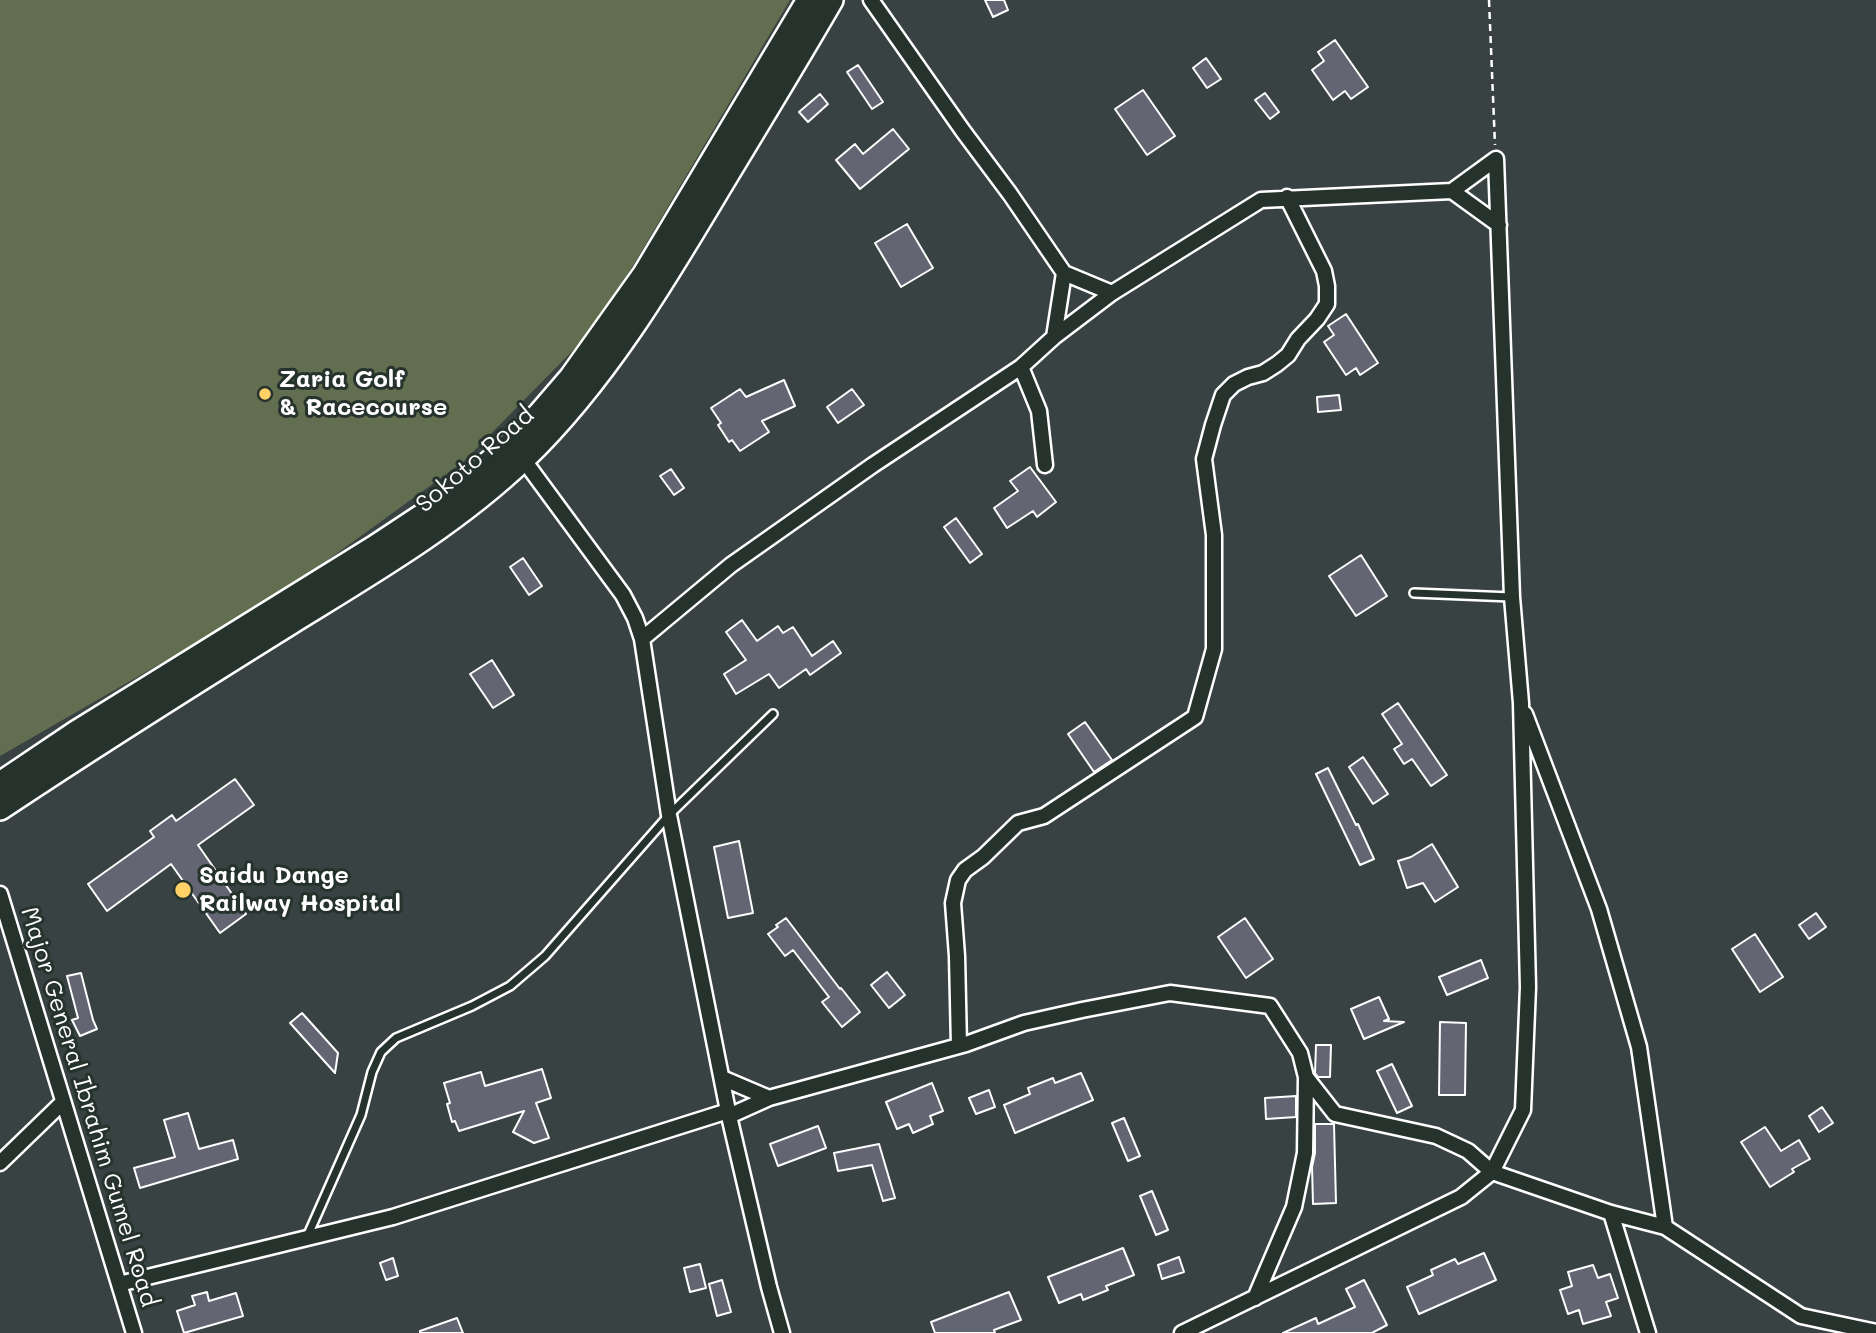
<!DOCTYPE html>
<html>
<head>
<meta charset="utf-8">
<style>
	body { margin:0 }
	canvas { display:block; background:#384242 }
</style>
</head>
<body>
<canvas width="1876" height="1333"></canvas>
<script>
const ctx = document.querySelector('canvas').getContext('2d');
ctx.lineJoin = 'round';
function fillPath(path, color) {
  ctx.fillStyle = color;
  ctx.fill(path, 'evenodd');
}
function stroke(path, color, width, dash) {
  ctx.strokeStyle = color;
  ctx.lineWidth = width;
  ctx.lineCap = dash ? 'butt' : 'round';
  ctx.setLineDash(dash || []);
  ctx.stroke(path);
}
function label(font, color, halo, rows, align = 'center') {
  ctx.font = font + ' Mali,sans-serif';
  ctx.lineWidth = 6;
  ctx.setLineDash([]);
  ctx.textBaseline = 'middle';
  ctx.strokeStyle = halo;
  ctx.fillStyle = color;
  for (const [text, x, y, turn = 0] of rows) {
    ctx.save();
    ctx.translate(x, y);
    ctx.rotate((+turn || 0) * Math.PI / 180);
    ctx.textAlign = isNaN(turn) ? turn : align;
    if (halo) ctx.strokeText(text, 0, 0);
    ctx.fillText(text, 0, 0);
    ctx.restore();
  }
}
const green = new Path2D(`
	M0 0H790L598 325 463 462 278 596 0 756Z`);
const building = new Path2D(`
	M985 0H1004L1008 10 993 17Z
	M1335 40 1368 87 1351 99 1345 91 1333 100 1312 70 1324 61 1318 52Z
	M1206 58 1221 79 1207 88 1193 68Z
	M858 65 883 102 872 109 847 72Z
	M1143 90 1175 136 1147 155 1115 109Z
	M1265 93 1279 112 1270 119 1255 100Z
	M820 94 828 104 808 122 799 112Z
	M893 129 909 149 860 189 836 160 855 144 863 154Z
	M907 224 933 268 901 287 875 243Z
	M1346 314 1378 363 1360 375 1356 368 1346 375 1324 342 1334 335 1328 326Z
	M784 380 795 406 762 421 769 432 740 451 732 440 729 442 718 425 721 423 711 408 740 389 746 397Z
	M852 389 864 405 838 423 827 407Z
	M1339 395 1341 410 1318 412 1317 397Z
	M1030 467 1056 502 1037 517 1033 511 1007 528 994 508 1018 491 1010 481Z
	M671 469 684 488 674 495 660 476Z
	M956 518 982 554 970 563 944 527Z
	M1361 555 1387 596 1356 616 1329 576Z
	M523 558 542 586 529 595 510 567Z
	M742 620 757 641 778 626 783 633 793 627 812 656 833 641 841 653 810 675 806 669 779 688 769 674 736 694 724 674 746 660 726 632Z
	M492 660 514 695 493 708 470 674Z
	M1398 703 1447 775 1431 786 1412 759 1404 764 1394 749 1402 744 1382 714Z
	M1085 722 1112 760 1094 772 1068 734Z
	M1363 757 1388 794 1373 804 1349 767Z
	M1328 768 1356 825 1358 824 1374 859 1360 865 1316 774Z
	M235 779 254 805 198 845 246 914 220 933 171 864 107 911 88 884 154 837 150 831 172 815 176 821Z
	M739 841 753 913 728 918 714 847Z
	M1432 844 1458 887 1435 902 1423 883 1407 888 1398 861 1411 857Z
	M1816 913 1826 927 1809 939 1799 925Z
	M786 918 840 989 841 988 860 1012 842 1027 822 1002 829 997 793 950 785 956 768 934 778 927 776 925Z
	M1245 918 1273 959 1246 978 1218 937Z
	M1755 934 1783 977 1760 992 1732 949Z
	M1481 960 1488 978 1447 995 1439 977Z
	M887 972 905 995 889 1008 871 985Z
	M81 973 93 1020 97 1029 80 1036 72 1020 78 1018 67 976Z
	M1379 997 1389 1019 1384 1021 1404 1022 1364 1039 1351 1009Z
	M302 1013 338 1053 335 1073 290 1023Z
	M1440 1022 1466 1023 1465 1095H1439Z
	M1316 1045H1331L1330 1077H1318L1315 1073Z
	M1392 1064 1412 1106 1397 1113 1377 1071Z
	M542 1069 551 1098 536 1103 549 1138 534 1143 513 1132 524 1111 459 1131 455 1121 452 1122 447 1104 450 1103 444 1083 481 1072 485 1086Z
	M1081 1073 1093 1100 1015 1133 1004 1105 1030 1094 1028 1088 1053 1078 1055 1083Z
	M932 1083 943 1111 930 1116 933 1124 913 1133 909 1124 897 1129 886 1102Z
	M989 1090 995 1107 976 1114 969 1098Z
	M1296 1096V1117L1266 1119 1265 1098Z
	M1822 1107 1833 1123 1819 1132 1809 1116Z
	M188 1113 199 1149 233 1140 238 1159 140 1188 134 1168 175 1157 164 1120Z
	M1124 1118 1140 1156 1128 1161 1112 1123Z
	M1315 1124H1334L1336 1203 1313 1204 1312 1167 1315 1153Z
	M818 1126 826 1148 778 1166 770 1144Z
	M1765 1127 1781 1151 1799 1140 1810 1159 1792 1169 1794 1172 1770 1187 1741 1142Z
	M879 1144 895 1198 883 1201 872 1165 838 1171 834 1153Z
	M1152 1191 1168 1230 1156 1235 1140 1196Z
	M1123 1248 1134 1275 1106 1286 1108 1290 1083 1300 1081 1294 1059 1303 1048 1277Z
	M1484 1253 1496 1280 1419 1314 1407 1287 1433 1275 1431 1270 1455 1259 1458 1264Z
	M1179 1257 1184 1272 1162 1279 1158 1265Z
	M393 1258 398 1276 386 1280 380 1263Z
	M700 1264 706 1288 690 1292 684 1268Z
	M1593 1265 1598 1278 1610 1274 1618 1298 1606 1302 1611 1316 1583 1324 1579 1310 1568 1314 1560 1290 1572 1286 1568 1272Z
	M722 1280 731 1312 717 1316 709 1284Z
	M1364 1280 1387 1325 1372 1333H1283L1316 1318 1318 1324 1355 1307 1346 1289Z
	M207 1292 209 1301 236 1293 243 1316 184 1333 177 1311 195 1305 192 1296Z
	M1009 1292 1021 1320 994 1330 995 1333H935L931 1322Z
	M457 1318 463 1333H420V1331Z`);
const path = new Path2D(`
	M1489 0 1495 145`);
const lane = new Path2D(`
	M1414 593 1511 597
	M307 1237 361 1115 372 1072 381 1052 396 1038 472 1006 510 986 545 956 669 815 773 714`);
const street = new Path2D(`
	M871 0 963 131 1010 194 1064 273 1112 293
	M1452 191 1499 225
	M1054 337 1064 273
	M1021 367 1039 411 1045 465
	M523 459 623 595 635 618 642 639 669 815 729 1116 769 1287 782 1333
	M642 639 731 565 873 465 1021 367 1054 337 1112 293 1261 200 1452 191 1496 159
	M1525 714 1599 909 1639 1047 1665 1227 1801 1316 1876 1332
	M0 894 134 1333
	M959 1046 957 956 953 903 958 880 965 870 983 857 1018 823 1044 816 1195 717 1214 649V535L1204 459 1213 425 1223 395 1234 384 1248 377 1263 373 1277 364 1288 355 1298 339 1317 319 1327 304V286L1324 271 1287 197
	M1306 1077 1335 1114 1436 1136 1468 1151 1492 1172 1611 1213 1665 1227
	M722 1078 769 1098
	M729 1116 769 1098 966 1044 1024 1023 1082 1010 1170 993 1270 1006 1300 1053 1306 1077 1305 1153 1294 1207 1255 1298
	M0 1163 63 1102
	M1611 1213 1648 1333
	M119 1284 393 1217 728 1111
	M1182 1333 1461 1197 1492 1172 1523 1110 1528 987 1521 703 1512 597 1496 159`);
const primary = new Path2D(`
	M0 784 76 733 374 548 424 515 473 477 511 444 540 414 571 378 645 274 809 0
	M0 808C96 744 193 683 291 622 372 572 455 524 524 458 603 382 662 283 718 189 756 126 794 64 831 0`);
const markers = [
	[265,394,7,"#ffd166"],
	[183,890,9,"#ffd166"]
];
const poiNames = [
	["Zaria Golf",279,380],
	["& Racecourse",279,408],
	["Saidu Dange",199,876],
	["Railway Hospital",199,904]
];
const streetNames = [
	["Sokoto Road",475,460,-41],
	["Major General Ibrahim Gumel Road",89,1107,73]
];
fillPath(green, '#626e50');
fillPath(building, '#636573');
stroke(building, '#fff', 2);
stroke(lane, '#fff', 12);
stroke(street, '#fff', 19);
stroke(primary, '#fff', 28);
stroke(path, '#fff', 2.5, [7, 5]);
stroke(lane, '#26332d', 7);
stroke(street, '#26332d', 14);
stroke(primary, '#26332d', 23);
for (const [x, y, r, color] of markers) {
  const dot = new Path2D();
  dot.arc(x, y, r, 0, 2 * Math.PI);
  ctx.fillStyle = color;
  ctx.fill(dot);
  stroke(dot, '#26332d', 2.5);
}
label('bold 24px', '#fff', '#26332d', poiNames, 'left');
label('24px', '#fff', '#26332d', streetNames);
</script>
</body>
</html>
